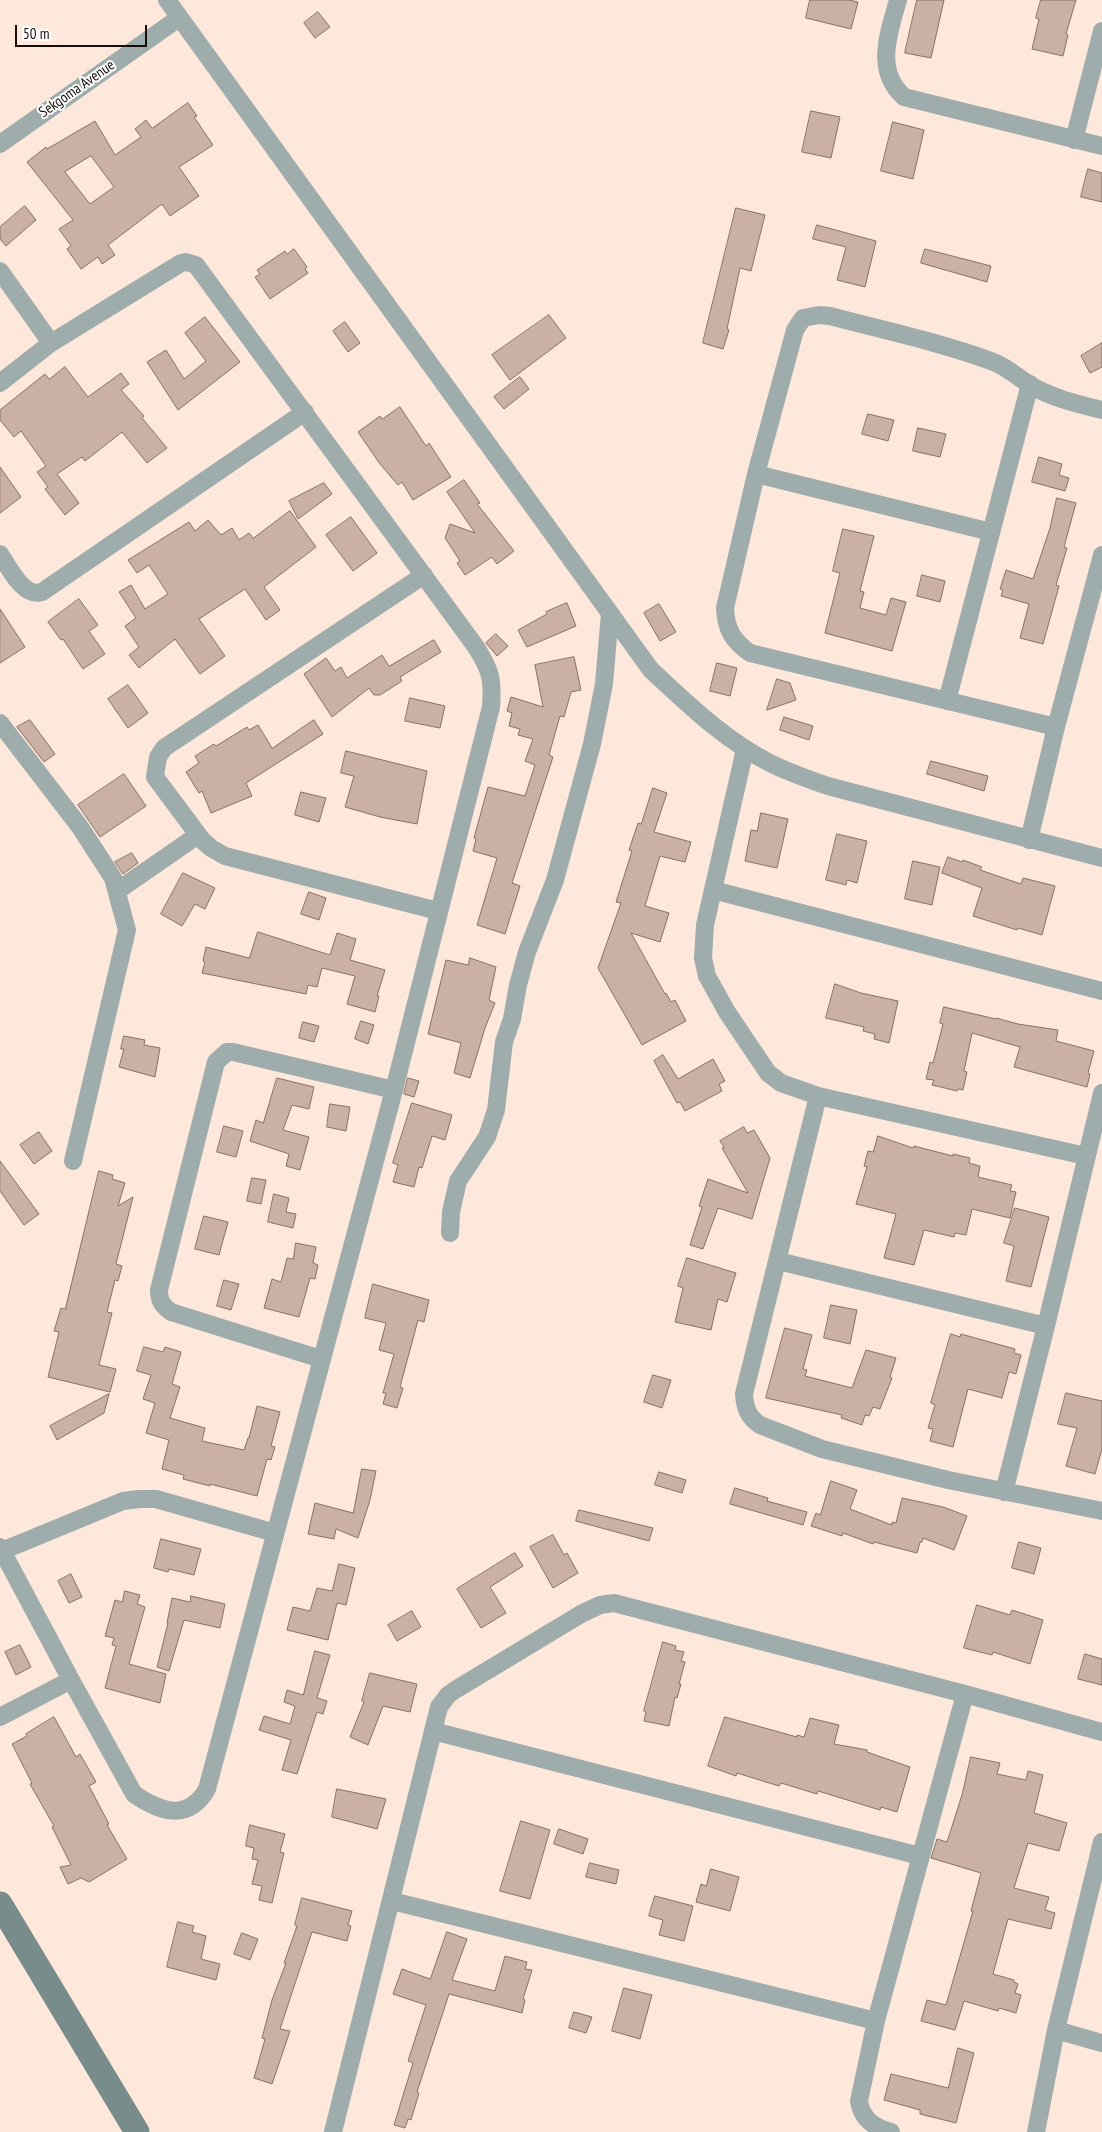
<!DOCTYPE html>
<html>
<head>
<meta charset="utf-8">
<style>
	body { margin:0 }
	#map { position:relative; width:1102px; height:2132px; overflow:hidden; background:#fee8dc; font-family:"PT Sans Narrow",sans-serif }
	canvas { display:block }
	.scale { position:absolute; left:15px; top:25px; width:132px; height:22px; box-sizing:border-box; border:2px solid #160d08; border-top:0; padding-left:6px; font-size:15px; line-height:18px; white-space:nowrap; color:#160d08; -webkit-text-stroke:4px #fff; paint-order:stroke }
</style>
</head>
<body>
<div id="map">
<canvas width="1102" height="2132"></canvas>
<div class="scale">50 m</div>
</div>
<script>
const ctx = document.querySelector('canvas').getContext('2d');
ctx.lineJoin = 'round';
function fillPath(path, color) {
  ctx.fillStyle = color;
  ctx.fill(path, 'evenodd');
}
function stroke(path, color, width, dash) {
  ctx.strokeStyle = color;
  ctx.lineWidth = width;
  ctx.lineCap = dash ? 'butt' : 'round';
  ctx.setLineDash(dash || []);
  ctx.stroke(path);
}
function label(font, color, halo, rows, align = 'center') {
  ctx.font = font + ' "PT Sans Narrow",sans-serif';
  ctx.lineWidth = 4;
  ctx.setLineDash([]);
  ctx.textBaseline = 'middle';
  ctx.strokeStyle = halo;
  ctx.fillStyle = color;
  for (const [text, x, y, turn = 0] of rows) {
    ctx.save();
    ctx.translate(x, y);
    ctx.rotate((+turn || 0) * Math.PI / 180);
    ctx.textAlign = isNaN(turn) ? turn : align;
    if (halo) ctx.strokeText(text, 0, 0);
    ctx.fillText(text, 0, 0);
    ctx.restore();
  }
}
const building = new Path2D(`
	M810 0H849L858 2 851 29 806 18Z
	M917 0H944L931 58 905 53Z
	M1041 0H1076L1066 34 1068 35 1063 56 1032 49 1039 19 1036 18Z
	M318 12 330 27 315 38 304 23Z
	M188 103 197 116 194 117 213 145 179 167 199 196 170 216 162 204 108 245 115 255 102 264 98 257 81 269 67 249 71 246 59 229 73 220 27 162 46 147 47 149 95 121 115 155 141 137 135 129 146 120 152 128ZM91 156 114 187 90 204 65 172Z
	M811 111 840 117 831 158 802 152Z
	M893 122 924 130 913 179 881 171Z
	M1088 169 1102 173V202L1081 197Z
	M25 206 36 220 6 246 0 239V227Z
	M736 208 765 215 751 271 740 268 727 329 729 330 723 349 703 343Z
	M817 225 876 241 865 287 837 280 846 247 813 239Z
	M294 249 307 267 305 269 308 273 270 299 255 277 260 274 257 270 285 251 287 254Z
	M925 249 991 266 987 282 921 263Z
	M549 315 566 338 510 380 492 355Z
	M205 317 240 362 178 410 147 362 166 350 184 379 206 361 185 333Z
	M345 322 360 343 348 352 333 331Z
	M1102 343V367L1090 373 1081 356Z
	M65 367 88 397 121 373 129 384 121 390 144 416 142 418 167 448 147 463 122 432 85 461 82 457 57 474 79 503 65 515 45 489 48 487 37 472 46 466 21 431 14 437 0 420V410L45 374 49 379Z
	M520 377 529 389 504 409 494 397Z
	M400 407 426 446 429 443 451 477 413 500 402 482 398 485 380 464 358 432 380 416 382 419Z
	M868 414 894 420 888 441 862 434Z
	M918 428 946 434 940 457 913 451Z
	M1039 457 1062 464 1059 475 1069 478 1065 491 1032 482Z
	M0 467 21 497 0 513Z
	M464 480 480 503 477 504 514 551 497 564 492 557 465 575 457 563 460 561 445 538 450 524 475 533 447 492Z
	M324 483 332 494 298 519 289 501Z
	M1057 498 1076 503 1064 547 1067 548 1056 585 1059 586 1043 644 1020 638 1029 604 1001 596 1003 590 1000 589 1006 570 1033 579 1050 528Z
	M290 511 316 547 264 587 280 610 266 620 245 589 199 619 225 656 200 674 175 639 139 668 129 655 139 647 125 626 136 618 119 592 131 585 145 609 168 594 149 565 137 573 128 560 189 522 195 531 208 520 221 535 232 528 239 540 249 533 253 538Z
	M351 517 377 553 353 571 326 535Z
	M843 529 874 536 860 591 864 592 860 608 886 615 891 598 906 602 892 651 825 633 840 573 833 571Z
	M922 575 945 581 940 602 917 596Z
	M79 599 98 625 89 631 105 654 83 669 63 639 61 640 48 622Z
	M567 603 576 626 527 647 518 630 547 614 546 612Z
	M659 604 676 632 660 641 644 613Z
	M0 609 25 647 0 663Z
	M496 634 508 646 497 656 486 643Z
	M434 640 441 652 400 677 402 681 380 695H374L369 688 332 717 304 674 326 658 335 671 341 667 347 678 382 655 389 666Z
	M574 657 581 690 571 692 564 717 560 716 549 755 553 757 512 883 520 886 505 934 477 925 497 858 473 851 476 839 474 838 488 787 525 796 535 765 525 761 533 739 518 735 520 729 509 726 512 713 507 711 511 697 543 707 535 665Z
	M717 663 737 668 730 696 710 691Z
	M777 679 790 683 796 700 767 710Z
	M128 685 148 713 128 728 108 699Z
	M410 698 445 706 440 728 405 721Z
	M784 717 813 726 809 740 780 730Z
	M30 720 55 754 44 762 17 727Z
	M314 720 323 734 246 783 252 796 211 813 202 791 199 793 186 772 199 763 195 756 214 744 216 746 247 727 249 730 258 725 272 748Z
	M346 751 427 771 417 824 380 817 345 807 354 776 341 773Z
	M931 761 988 776 984 791 927 774Z
	M124 774 146 806 100 837 78 805Z
	M653 788 667 793 654 832 691 842 685 862 660 856 645 906 669 913 660 942 631 933 665 994 666 993 671 1002 675 1000 686 1021 642 1045 598 968 621 903 616 902 632 851 629 850 638 823 641 824Z
	M301 792 326 798 319 822 295 815Z
	M761 813 788 819 777 868 745 861 751 830 757 831Z
	M837 834 867 841 857 883 847 880 846 885 826 880Z
	M132 853 138 863 123 874 115 862Z
	M948 857 962 862 963 860 982 867 980 870 1021 884 1023 878 1055 886 1042 935 1018 928 1017 930 973 916 982 888 942 873Z
	M913 861 940 867 932 905 905 899Z
	M183 873 215 888 205 909 195 904 182 926 161 914Z
	M309 892 326 898 319 920 301 914Z
	M258 932 330 955 337 933 356 939 350 960 385 970 377 996H379L375 1012 347 1004 355 976 322 968 317 987 308 985 306 994 202 973 205 962 203 961 206 947 249 958Z
	M470 958 496 967 489 1000 495 1003 485 1028 470 1078 454 1073 461 1043 428 1034 446 960 468 965Z
	M835 984 861 993 898 1001 889 1043 874 1039 875 1034 863 1031 864 1027 826 1018Z
	M944 1007 996 1019V1018L1018 1024 1058 1030 1056 1041 1094 1051 1088 1073 1090 1074 1087 1087 1014 1067 1020 1047 972 1033 964 1071 967 1072 963 1090 958 1089 957 1091 932 1085 934 1080 926 1079 930 1062 933 1063 943 1024 940 1023Z
	M361 1021 374 1025 368 1044 355 1039Z
	M303 1022 319 1026 314 1042 299 1038Z
	M124 1036 145 1040 144 1045 160 1048 155 1077 119 1067 124 1049H121Z
	M663 1055 678 1079 713 1059 725 1081 719 1084 722 1091 685 1111 680 1102 677 1103 654 1061Z
	M277 1078 314 1087 309 1109 292 1105 283 1130 309 1137 300 1170 286 1166 289 1154 250 1141 256 1120 263 1123Z
	M408 1078 419 1081 414 1097 404 1094Z
	M412 1103 452 1115 445 1140 432 1136 422 1168 419 1167 414 1187 393 1182 398 1165 393 1163Z
	M330 1104 350 1107 346 1131 327 1127Z
	M224 1126 243 1131 236 1157 217 1152Z
	M744 1127 747 1133 754 1130 770 1158 752 1219 718 1208 703 1249 690 1245 702 1207 699 1206 708 1179 748 1193 722 1148 724 1147 720 1141Z
	M39 1132 52 1151 34 1164 20 1145Z
	M878 1136 913 1148 914 1146 953 1156V1154L970 1158 969 1163 980 1166 978 1177 1012 1185 1010 1191 1016 1192 1010 1218 972 1209 966 1235 955 1233 954 1237 924 1230 914 1265 884 1258 896 1214 856 1204 867 1167 864 1166 868 1151 873 1152Z
	M0 1161 39 1214 24 1225 0 1191Z
	M99 1171 113 1175 112 1179 125 1183 118 1206 133 1197 116 1264 122 1266 118 1281 115 1280 107 1312 112 1313 99 1365 116 1369 110 1392 48 1377 59 1332 54 1331 61 1308 65 1309Z
	M252 1178 266 1180 261 1204 247 1201Z
	M274 1194 289 1198 286 1212 296 1214 293 1228 268 1222Z
	M1015 1208 1049 1217 1031 1287 1006 1281 1014 1246 1004 1243Z
	M204 1216 228 1222 219 1255 195 1249Z
	M296 1243 316 1247 313 1263 318 1265 315 1279 310 1278 299 1317 264 1308 272 1279 281 1282 287 1258 293 1259Z
	M687 1258 736 1273 727 1302 718 1299 711 1330 675 1322 683 1288 678 1286Z
	M224 1280 239 1284 231 1310 217 1306Z
	M373 1284 429 1300 424 1322 418 1320 400 1387 403 1388 397 1408 383 1404 386 1393H383L394 1354 379 1350 386 1323 365 1318Z
	M831 1305 857 1310 850 1344 824 1338Z
	M785 1328 812 1335 803 1369 807 1370 805 1376 852 1388 866 1350 896 1358 890 1377 892 1378 880 1409 873 1407 869 1416 865 1415 862 1425 841 1418 842 1415 766 1398Z
	M951 1334 960 1337 961 1334 1015 1349 1014 1353 1021 1355 1016 1374 1009 1372 1002 1398 968 1389 953 1447 930 1441 933 1429 928 1428 935 1405 931 1403Z
	M144 1347 163 1352 165 1347 181 1352 172 1384 180 1387 170 1418 205 1428 202 1441 244 1450 248 1438H249L257 1406 280 1412 271 1446 275 1447 271 1460 267 1459 257 1496 210 1484V1486L183 1479 184 1475 162 1469 169 1440 146 1433 155 1403 143 1399 151 1375 137 1371Z
	M653 1375 671 1380 662 1408 644 1402Z
	M1066 1393 1102 1401V1449L1095 1474 1066 1466 1077 1428 1058 1424Z
	M109 1394 104 1413 57 1440 50 1426Z
	M362 1469 376 1471 370 1500 358 1538 336 1529 334 1539 308 1534 315 1503 353 1513Z
	M659 1472 686 1480 682 1493 655 1485Z
	M831 1481 857 1490 850 1509 892 1525V1522L896 1523 902 1498 943 1507 967 1516 954 1550 923 1538 922 1542H920L917 1553 874 1542 873 1544 843 1533 842 1536 811 1526 816 1513 820 1515Z
	M735 1488 768 1498 767 1501 807 1512 803 1525 730 1504Z
	M579 1510 653 1528 649 1541 576 1521Z
	M553 1535 564 1555 567 1553 578 1573 553 1588 530 1547Z
	M161 1539 201 1549 194 1575 169 1569 168 1572 154 1568Z
	M1019 1542 1041 1548 1034 1574 1012 1568Z
	M515 1553 523 1566 490 1587 506 1613 481 1628 457 1589Z
	M339 1564 355 1568 346 1605 337 1603 328 1640 287 1630 293 1607 310 1611 317 1588 332 1591Z
	M71 1574 82 1597 69 1603 58 1581Z
	M125 1591 140 1595 137 1604 145 1607 129 1664 166 1674 160 1703 105 1688 116 1646 112 1645 114 1638 105 1636 115 1600 122 1602Z
	M191 1596 225 1604 220 1628 184 1620 169 1671 157 1667 168 1623H167L172 1598 190 1602Z
	M977 1605 1010 1615 1012 1610 1043 1620 1030 1664 993 1652 992 1655 964 1648Z
	M412 1611 421 1627 397 1641 388 1625Z
	M663 1642 676 1646 675 1650 684 1652 681 1661 685 1662 679 1684H681L677 1698 675 1697 669 1726 644 1721 646 1712 644 1711Z
	M20 1645 31 1667 16 1675 5 1652Z
	M315 1651 330 1655 317 1698 327 1701 323 1714 317 1712 297 1774 282 1770 291 1740 259 1730 264 1716 290 1724 295 1706 284 1702 287 1690 303 1695Z
	M1085 1654 1102 1659V1685L1078 1679Z
	M370 1673 417 1684 410 1712 383 1706 368 1745 350 1737 364 1702 362 1701Z
	M54 1717 76 1757 80 1754 96 1782 89 1786 109 1824 107 1825 127 1859 89 1882 81 1878 68 1884 60 1867 71 1865 52 1827 54 1826 30 1784 32 1783 12 1744 27 1736 26 1734Z
	M725 1717 797 1737V1735L804 1737 810 1718 839 1725 834 1744 867 1750V1752L910 1767 897 1812 881 1807 880 1810 818 1791 817 1794 781 1783 779 1786 737 1773 736 1776 708 1766Z
	M971 1757 1000 1763 997 1774 1026 1780 1028 1771 1043 1775 1034 1813 1067 1823 1059 1851 1028 1843 1014 1888 1049 1897 1045 1910 1055 1913 1051 1929 1008 1919 993 1974 1014 1980V1982L1018 1984 1015 1993 1021 1995 1016 2013 999 2008 998 2011 964 2001 955 2030 921 2021 927 2000 946 2005 973 1911H971L981 1873 931 1858 937 1839 947 1842 962 1795Z
	M337 1789 386 1799 377 1829 332 1817Z
	M521 1821 550 1830 530 1899 500 1891Z
	M250 1825 285 1834 280 1852 284 1853 272 1903 259 1900 262 1886 252 1884 258 1860 252 1859 254 1848 246 1846Z
	M559 1829 588 1839 583 1854 554 1844Z
	M590 1863 619 1870 616 1884 586 1877Z
	M711 1869 739 1877 730 1911 696 1902 701 1884 706 1886Z
	M655 1896 693 1906 684 1941 659 1935 663 1920 649 1916Z
	M302 1898 352 1911 348 1925 351 1926 347 1941 312 1932 280 2029 290 2031 272 2084 254 2078 265 2039 262 2038 272 2000 286 1963H284L297 1926 295 1925Z
	M178 1922 194 1926 192 1932 206 1936 201 1959 220 1964 216 1980 167 1967Z
	M447 1932 467 1939 452 1980 495 1991 505 1956 527 1962 525 1969 532 1970 523 1999 525 2000 522 2013 449 1994 417 2092 419 2093 411 2120 408 2119 405 2128 394 2125 413 2063 408 2061 426 2005 393 1994 402 1969 430 1979Z
	M242 1933 258 1939 250 1960 234 1954Z
	M624 1988 652 1995 640 2039 612 2031Z
	M574 2012 592 2017 586 2033 569 2028Z
	M958 2048 974 2053 956 2123 920 2114V2110L884 2100 891 2074 948 2088Z`);
const street = new Path2D(`
	M167 0 651 670C687 703 723 739 768 762 787 772 808 779 828 786L1102 858
	M898 0C889 33 874 70 904 97L1102 146
	M1074 140 1102 31
	M0 144 179 18
	M0 271 51 343
	M0 383 51 343 181 263 186 262 196 265 476 647C491 671 493 679 491 707L394 1090 207 1789C188 1822 160 1812 134 1794L71 1680 0 1547
	M756 474 991 532
	M0 554C9 567 23 598 42 592L305 412
	M424 575 164 748 158 757 155 777 202 840 211 848 225 856 438 911
	M947 701 1030 384
	M0 723 80 827 113 878 127 930 73 1161
	M1056 727 750 653C733 641 726 630 725 608L756 474 795 330 803 318 819 315 830 316C883 330 939 342 991 361 1006 366 1017 377 1030 385 1052 398 1078 404 1102 410
	M745 749 705 925 703 958 707 976 727 1012 768 1073 781 1083 818 1096 1086 1156
	M1029 840 1056 727 1102 555
	M713 890 1102 991
	M117 891 198 835
	M818 1096 744 1394C745 1408 748 1417 760 1425L822 1449 948 1480 1102 1511
	M450 1233 451 1212 458 1181 487 1137 496 1110 504 1042 512 1019 518 985 527 952 555 880 592 744 604 684 610 613
	M778 1261 1046 1326
	M321 1359 171 1312C162 1305 159 1301 159 1290L216 1062 227 1052H233L394 1090
	M1004 1492 1046 1326 1102 1093
	M2 1551 123 1501 139 1499H156L275 1533
	M0 1717 71 1680
	M433 1731 920 1856
	M392 1901 876 2021
	M1056 2030 1102 2043
	M333 2132 439 1707 448 1695 455 1690 581 1614 600 1605 614 1603 965 1694 1102 1732
	M891 2132C874 2127 862 2120 859 2101L876 2021 965 1694
	M1036 2132 1056 2030 1102 1842`);
const secondary = new Path2D(`
	M0 1904 137 2132`);
const streetNames = [
	["Sekgoma Avenue",77,89,-35]
];
fillPath(building, '#cbb1a3');
stroke(building, '#887064', 1);
stroke(street, '#9eacab', 18);
stroke(secondary, '#788d8b', 25);
label('15px', '#160d08', '#fff', streetNames);
</script>
</body>
</html>
